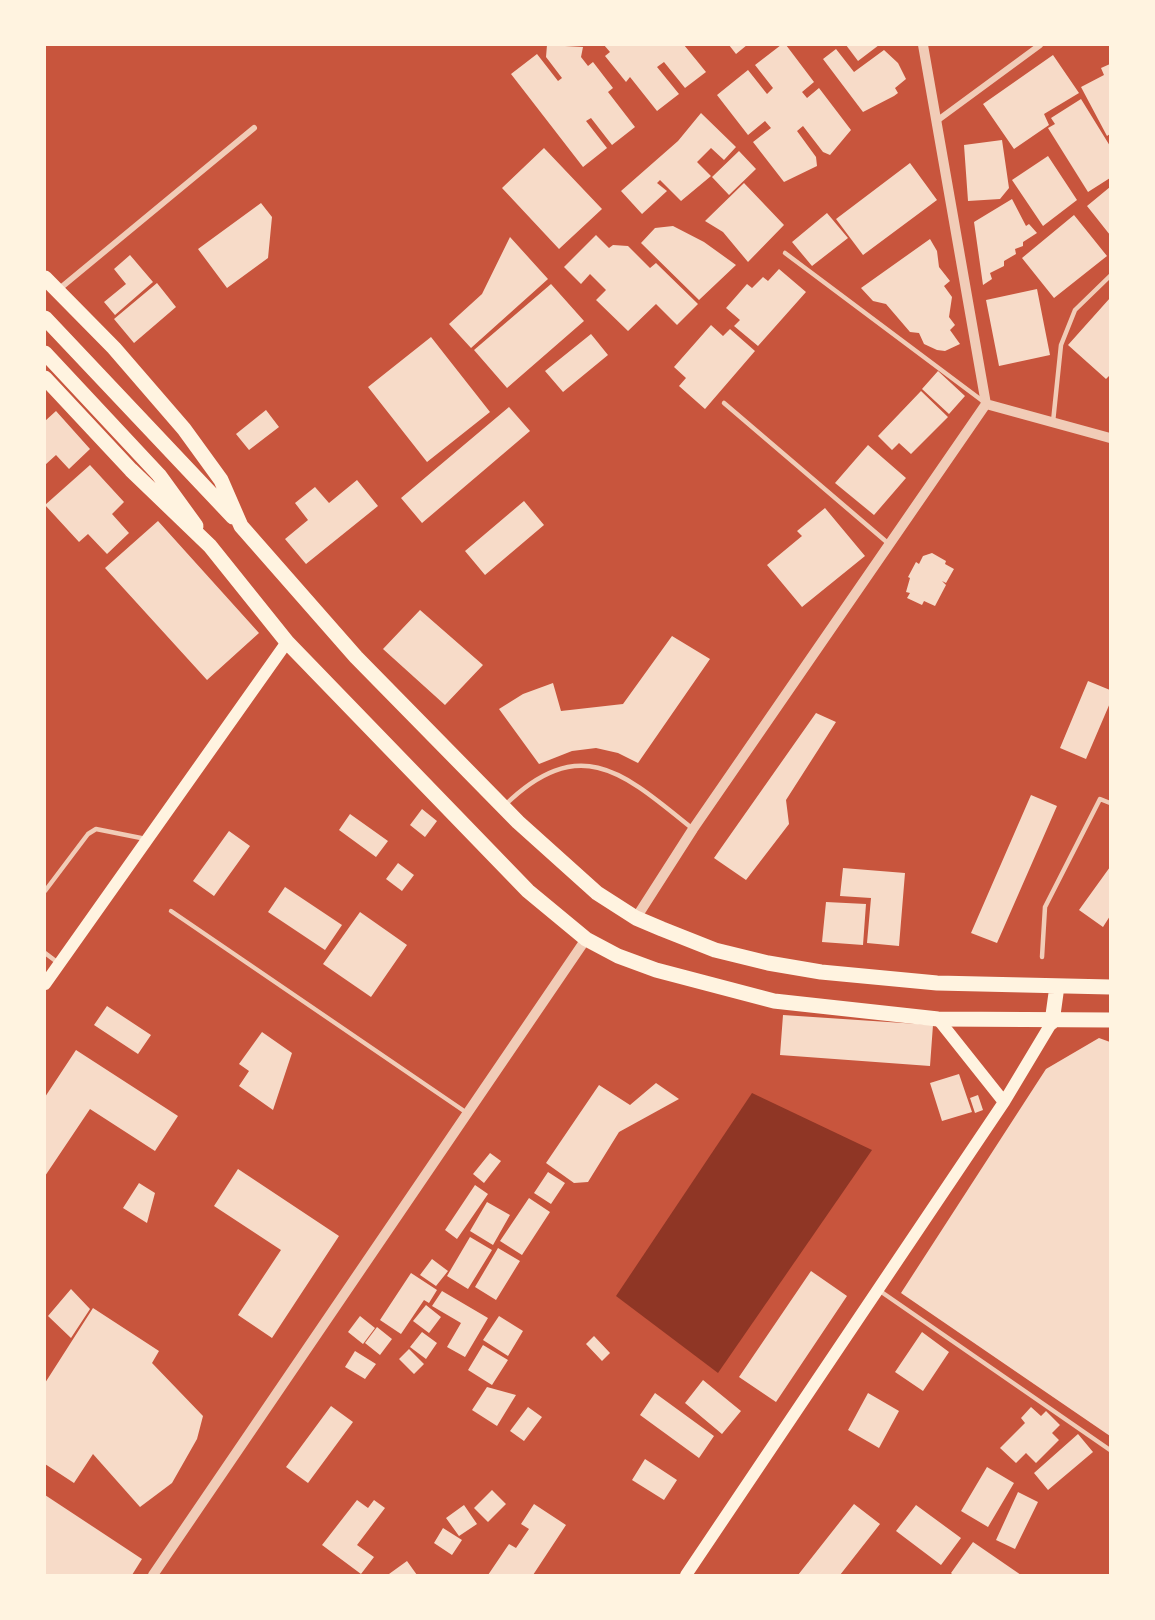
<!DOCTYPE html>
<html>
<head>
<meta charset="utf-8">
<style>
	body { margin:0 }
	#map { position:relative; width:1155px; height:1620px; overflow:hidden; background:#c8553d; font-family:"Golos Text",sans-serif }
	canvas { display:block }
	.frame { position:absolute; inset:0; border:46px solid #fff3e0; pointer-events:none }
</style>
</head>
<body>
<div id="map">
<canvas width="1155" height="1620"></canvas>
<div class="frame"></div>
</div>
<script>
const ctx = document.querySelector('canvas').getContext('2d');
ctx.lineJoin = 'round';
function fillPath(path, color) {
  ctx.fillStyle = color;
  ctx.fill(path, 'evenodd');
}
function stroke(path, color, width, dash) {
  ctx.strokeStyle = color;
  ctx.lineWidth = width;
  ctx.lineCap = dash ? 'butt' : 'round';
  ctx.setLineDash(dash || []);
  ctx.stroke(path);
}
const water = new Path2D(`
	M752 1093 872 1150 718 1373 616 1296Z`);
const building = new Path2D(`
	M547 45 583 47 581 57 588 66 593 62 613 88 608 92 635 127 612 145 591 118 586 121 607 148 583 167 511 74 537 54 558 81 562 78 546 57Z
	M604 45H684L706 72 685 88 664 62 657 67 679 94 657 111 630 77 626 82 605 56 610 52Z
	M729 45H747L736 54Z
	M781 45H786L814 82 802 92 807 98 819 88 851 130 830 155 823 152 803 126 797 131 816 157 817 166 784 182 753 142 771 128 765 121 748 135 717 95 748 70 767 94 773 88 755 65Z
	M846 45H879L858 61Z
	M836 49 854 72 884 50 898 63 906 79 895 88 898 93 894 96 863 112 823 59Z
	M1053 55 1079 93 1044 114 1049 125 1014 149 983 104Z
	M1110 64V134L1107 136 1081 87 1104 75 1101 68Z
	M1081 99 1110 146V178L1088 192 1048 128 1055 124 1051 118Z
	M701 113 736 147 724 160 711 148 697 162 711 176 681 201 660 180 657 183 667 191 642 214 621 191 678 141Z
	M1002 140 1009 188 1000 199 968 201 964 145Z
	M544 148 602 209 559 249 502 188Z
	M739 151 756 169 729 195 712 177Z
	M1048 156 1077 200 1043 226 1012 180Z
	M910 163 937 200 863 255 836 219Z
	M744 183 784 225 748 262 723 232 705 221Z
	M1110 187V235L1087 206Z
	M1012 199 1026 226 1029 224 1037 233 1023 242V246L1015 249 1016 254 1004 261V266L990 273 992 279 983 285 974 222Z
	M261 203 272 217 268 258 227 288 198 249Z
	M827 213 848 238 812 266 792 242Z
	M1074 215 1107 256 1054 298 1022 258Z
	M673 226 704 242 736 265 699 300 641 243 655 228Z
	M596 235 609 248 613 245 628 246 650 268 656 263 698 304 677 325 656 304 628 331 596 300 606 290 590 274 581 284 564 267Z
	M510 237 548 279 471 348 449 324 482 294Z
	M930 239 937 251 939 267 950 281 944 286 952 297 949 317 955 325 950 330 960 344 945 351 937 350 924 344 919 333 910 332 886 304 873 301 861 288Z
	M130 255 153 282 115 315 104 302 126 284 114 269Z
	M779 269 806 292 758 346 734 326 740 320 726 308 747 284 752 288 763 277 768 281Z
	M157 283 176 307 134 343 114 319Z
	M551 284 584 321 507 388 474 350Z
	M1037 289 1050 355 999 366 986 300Z
	M1110 298V375L1106 379 1068 345Z
	M711 325 723 336 730 329 755 351 705 409 679 386 686 378 674 367Z
	M591 334 608 355 563 392 545 371Z
	M431 337 490 412 427 462 368 387Z
	M938 371 965 396 949 414 922 389Z
	M921 391 948 417 911 454 899 443 892 450 878 436Z
	M509 407 530 431 422 523 401 498Z
	M266 410 279 427 249 450 236 434Z
	M56 411 90 449 69 469 56 455 45 465V421Z
	M868 445 906 478 874 515 835 483Z
	M90 465 124 502 112 514 129 533 107 554 88 534 79 542 45 505Z
	M357 480 378 506 306 564 285 539 308 520 295 503 315 487 329 503Z
	M524 501 544 525 485 575 465 551Z
	M825 508 865 556 802 607 767 565 802 536 797 531Z
	M158 521 259 633 207 680 105 568Z
	M932 553 946 561 945 564 954 569 946 583 942 581 946 585 935 606 924 601 922 605 907 598 910 593 906 592 910 578 908 577 916 562 919 564 923 556Z
	M420 610 483 665 445 705 383 649Z
	M672 636 710 659 638 763 618 753 596 748 572 751 539 764 499 709 523 694 553 683 561 711 623 704Z
	M1088 681 1110 690V703L1086 759 1060 748Z
	M816 713 836 722 786 800 789 824 746 880 714 858Z
	M1031 795 1057 806 997 943 971 933Z
	M422 809 437 821 425 837 410 825Z
	M350 814 388 841 376 857 339 830Z
	M229 831 250 846 214 896 193 881Z
	M398 863 414 875 402 891 386 879Z
	M1110 867V916L1103 927 1079 910Z
	M843 868 905 873 899 946 867 943 871 898 840 896Z
	M285 887 342 925 325 950 268 912Z
	M826 902 866 904 863 945 822 942Z
	M360 912 407 945 371 997 323 964Z
	M107 1006 151 1035 138 1054 94 1025Z
	M783 1015 933 1025 930 1066 780 1055Z
	M262 1032 292 1053 273 1110 239 1086 249 1071 239 1064Z
	M1099 1038 1110 1042V1436L901 1293 1046 1069Z
	M76 1050 178 1116 155 1151 90 1109 45 1176V1097Z
	M959 1074 972 1112 942 1121 930 1083Z
	M656 1083 679 1099 619 1132 588 1182 574 1183 546 1163 599 1085 630 1105Z
	M978 1095 983 1110 975 1113 970 1098Z
	M490 1153 501 1161 484 1183 473 1174Z
	M238 1169 339 1236 272 1338 238 1315 281 1250 214 1206Z
	M548 1172 565 1183 551 1204 534 1193Z
	M139 1183 155 1193 147 1223 123 1208Z
	M475 1185 488 1194 457 1239 445 1230Z
	M529 1198 550 1212 522 1255 500 1241Z
	M487 1202 510 1215 493 1245 470 1231Z
	M470 1237 492 1250 468 1289 447 1276Z
	M498 1248 520 1261 496 1300 475 1287Z
	M432 1259 448 1271 436 1286 420 1275Z
	M811 1271 847 1296 776 1402 739 1377Z
	M411 1273 437 1290 429 1303 424 1300 401 1334 380 1320Z
	M71 1289 90 1309 71 1338 48 1316Z
	M442 1291 488 1318 465 1357 447 1347 461 1323 432 1306Z
	M426 1305 441 1317 429 1333 413 1321Z
	M93 1308 159 1351 152 1363 203 1416 197 1439 172 1483 140 1507 93 1454 74 1483 45 1464V1383Z
	M360 1316 375 1328 363 1344 348 1332Z
	M499 1316 523 1331 508 1356 483 1340Z
	M377 1327 392 1339 380 1355 365 1343Z
	M422 1332 437 1343 426 1359 410 1347Z
	M922 1332 949 1352 923 1391 895 1372Z
	M594 1336 610 1353 602 1361 586 1344Z
	M483 1345 508 1360 492 1385 468 1370Z
	M409 1349 424 1364 414 1374 399 1359Z
	M355 1351 376 1364 365 1379 345 1367Z
	M703 1380 741 1411 722 1434 685 1403Z
	M487 1387 516 1395 497 1426 472 1410Z
	M655 1393 714 1436 699 1458 640 1415Z
	M868 1393 899 1411 879 1448 848 1430Z
	M331 1406 353 1422 308 1483 286 1467Z
	M528 1407 542 1417 524 1441 510 1431Z
	M1031 1407 1041 1416 1046 1411 1060 1425 1052 1433 1059 1440 1036 1463 1026 1453 1016 1463 1000 1448 1025 1423 1021 1418Z
	M1078 1434 1093 1452 1048 1490 1034 1473Z
	M645 1459 677 1480 664 1500 632 1480Z
	M987 1467 1014 1483 988 1527 961 1511Z
	M492 1490 506 1504 488 1522 474 1508Z
	M1018 1492 1038 1502 1015 1549 996 1540Z
	M45 1495 142 1559 132 1575H45Z
	M357 1500 368 1508 374 1500 385 1508 357 1545 374 1557 361 1574 322 1545Z
	M534 1504 566 1525 533 1575H488L509 1544 516 1548 529 1529 521 1524Z
	M854 1504 880 1524 840 1575H798Z
	M464 1505 477 1524 459 1536 446 1518Z
	M916 1505 961 1538 941 1565 896 1531Z
	M443 1528 462 1540 452 1555 434 1543Z
	M973 1542 1021 1575H953L951 1573Z
	M407 1561 417 1575H390L389 1574Z`);
const service = new Path2D(`
	M785 253 984 402
	M724 403 889 544
	M1053 422 1061 345 1075 310 1110 276
	M505 805C581 731 626 775 693 829
	M45 891 88 834 96 829 146 839
	M171 911 467 1113
	M45 953 57 962
	M1042 957 1045 907 1100 799 1110 803
	M880 1291 1110 1450`);
const minor = new Path2D(`
	M938 120 1040 45
	M58 290 254 128`);
const tertiary = new Path2D(`
	M986 404 1110 438
	M636 918 693 829 986 404 923 45
	M153 1575 586 939`);
const secondary = new Path2D(`
	M45 984 287 642
	M938 1019 1004 1102
	M686 1575 1004 1102 1052 1022`);
const primary = new Path2D(`
	M45 278 114 348 184 429 221 480 241 526 356 657 518 822 597 893 636 918 662 929 715 950 768 963 821 972 937 983 1110 987
	M45 318 233 517
	M45 353 159 475 196 526
	M45 378 131 470 210 546 287 642 528 891 586 939 618 956 656 970 774 1001 938 1019 1110 1020
	M1052 1022 1057 986`);
fillPath(water, '#8f3625');
fillPath(building, '#f7dbc8');
stroke(service, '#f1ccb7', 4.5);
stroke(minor, '#f1ccb7', 6);
stroke(tertiary, '#f1ccb7', 10);
stroke(secondary, '#fff3e0', 12);
stroke(primary, '#fff3e0', 15);
</script>
</body>
</html>
